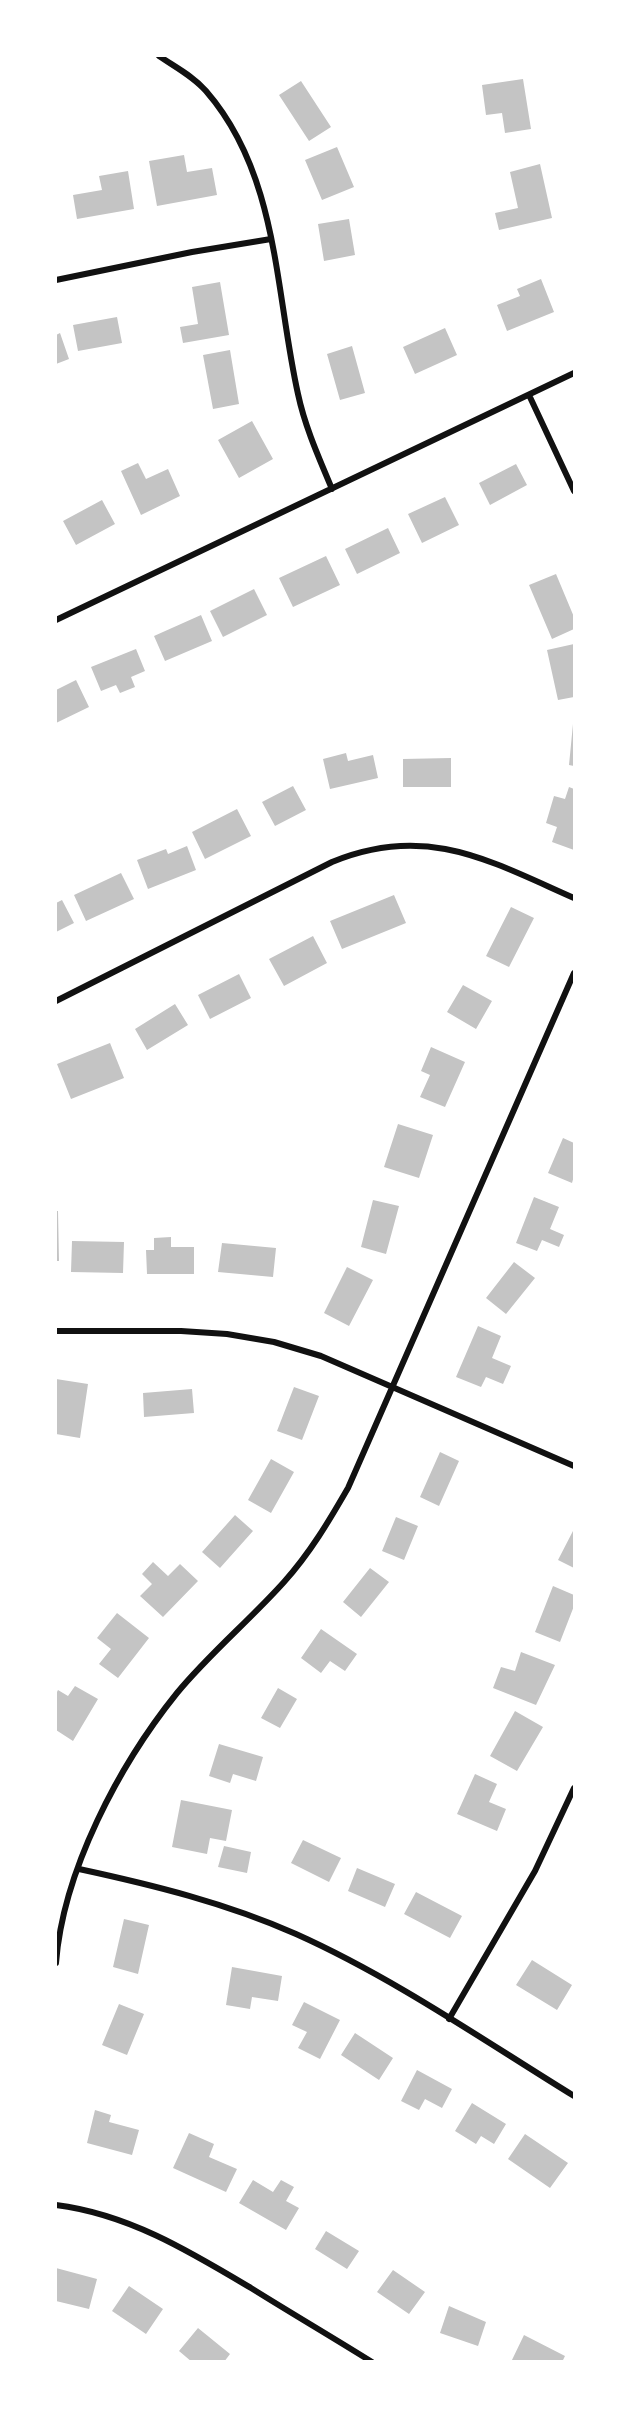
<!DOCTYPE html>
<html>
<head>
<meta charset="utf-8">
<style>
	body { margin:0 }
	#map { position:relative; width:630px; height:2417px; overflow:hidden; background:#fff; font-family:Quicksand,sans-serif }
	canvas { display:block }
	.frame { position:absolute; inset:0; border:57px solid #fff; pointer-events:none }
</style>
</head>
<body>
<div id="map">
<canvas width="630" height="2417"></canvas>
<div class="frame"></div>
</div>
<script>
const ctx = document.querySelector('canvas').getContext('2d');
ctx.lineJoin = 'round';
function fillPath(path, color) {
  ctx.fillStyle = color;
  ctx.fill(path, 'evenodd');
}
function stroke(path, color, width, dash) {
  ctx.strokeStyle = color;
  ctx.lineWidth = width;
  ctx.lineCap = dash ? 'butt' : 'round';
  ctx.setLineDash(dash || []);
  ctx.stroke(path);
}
const building = new Path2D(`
	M523 79 531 129 505 133 502 113 486 115 482 85Z
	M301 81 331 127 309 141 279 95Z
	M337 147 354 187 322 200 305 160Z
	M184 155 187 172 212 168 217 195 157 206 149 161Z
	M540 164 552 218 499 230 495 213 518 208 510 172Z
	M128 171 134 209 77 219 73 195 102 190 99 176Z
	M349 219 355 255 324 261 318 224Z
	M541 279 554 312 507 331 497 305 520 296 517 289Z
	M220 282 229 335 183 343 180 327 198 324 192 287Z
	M117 317 122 343 78 351 73 325Z
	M445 328 457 355 415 374 403 347Z
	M60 333 69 359 56 364V335Z
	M352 346 365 393 340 400 327 354Z
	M230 350 239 404 213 409 203 355Z
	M252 421 273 459 239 478 218 440Z
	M138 463 146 479 168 469 180 496 141 515 121 471Z
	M516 464 527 485 490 505 479 483Z
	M445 497 459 525 422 543 408 514Z
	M102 500 115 524 76 545 63 521Z
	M388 528 400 553 357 574 345 549Z
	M326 556 340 585 293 607 279 578Z
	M556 574 574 617V629L552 639 529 585Z
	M254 589 267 615 223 637 210 611Z
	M201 615 212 641 165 661 154 636Z
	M574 644V697L558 700 547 650Z
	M136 649 145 671 131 677 135 687 120 693 116 685 101 691 91 667Z
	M76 680 89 707 56 723V690Z
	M573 724H574V766L569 765Z
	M346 753 348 761 373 755 378 778 330 789 323 759Z
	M451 758V787H403V759Z
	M293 786 306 810 275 826 262 802Z
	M569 787 574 789V850L552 842 557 827 546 823 554 796 565 799Z
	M237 809 251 836 205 859 192 832Z
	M187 846 196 870 148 889 137 860 166 849 168 854Z
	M121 873 134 899 86 921 74 895Z
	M394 895 406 923 342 949 330 921Z
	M62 900 74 923 56 932V903Z
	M511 907 534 918 509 967 486 956Z
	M313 936 327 963 284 986 269 959Z
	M239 974 251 998 210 1019 198 995Z
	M463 985 492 1001 476 1029 447 1012Z
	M175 1004 188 1025 147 1050 135 1029Z
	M110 1043 124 1078 71 1099 57 1064Z
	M431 1047 465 1062 445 1107 420 1097 430 1075 421 1071Z
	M398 1124 433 1135 419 1178 384 1167Z
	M563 1138 574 1143V1176L572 1183 548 1173Z
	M534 1197 559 1207 550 1229 564 1235 559 1247 542 1240 537 1251 516 1243Z
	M373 1200 399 1206 386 1254 361 1247Z
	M56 1211H58L59 1261H56Z
	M171 1237V1247H194V1274H147L146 1250H154V1238Z
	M72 1241 124 1242 123 1273 71 1272Z
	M222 1243 276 1248 273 1277 218 1272Z
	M514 1262 535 1278 506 1314 486 1298Z
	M347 1267 373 1280 349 1326 324 1313Z
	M478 1326 501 1336 492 1358 511 1366 503 1384 486 1377 481 1387 456 1377Z
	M56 1379 88 1384 80 1438 56 1434Z
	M294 1387 319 1396 302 1440 277 1431Z
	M192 1389 194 1413 144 1417 143 1393Z
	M440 1452 459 1461 439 1506 420 1497Z
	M271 1459 294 1472 271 1513 248 1500Z
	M235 1515 253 1531 220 1568 202 1552Z
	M396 1517 418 1526 404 1560 382 1551Z
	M574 1529V1568L558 1560Z
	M153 1562 168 1576 180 1564 198 1581 163 1617 140 1596 152 1584 142 1574Z
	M370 1568 389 1582 361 1617 343 1602Z
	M553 1586 574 1595V1606L560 1642 535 1632Z
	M117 1613 149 1638 118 1678 99 1664 111 1649 97 1638Z
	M321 1629 357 1654 345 1671 330 1661 321 1673 301 1658Z
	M521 1652 555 1665 536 1705 493 1688 501 1667 515 1671Z
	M75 1686 98 1699 73 1741 56 1730V1694L58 1690 68 1696Z
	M278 1688 297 1699 280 1728 261 1718Z
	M515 1711 543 1727 517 1771 490 1756Z
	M219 1744 263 1757 256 1781 233 1774 230 1783 209 1776Z
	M475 1774 497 1784 489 1802 506 1809 497 1831 457 1814Z
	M181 1800 232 1810 226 1841 210 1838 207 1854 172 1847Z
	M303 1840 341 1858 329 1882 291 1863Z
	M224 1846 251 1852 247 1873 218 1867Z
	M357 1868 395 1884 385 1907 348 1891Z
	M416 1892 462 1916 450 1938 404 1914Z
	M124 1919 149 1925 138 1974 113 1967Z
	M532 1960 572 1985 557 2010 516 1985Z
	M232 1967 282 1976 278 2001 252 1997 250 2009 226 2005Z
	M304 2002 340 2020 320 2059 298 2048 307 2032 292 2025Z
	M119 2004 144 2014 127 2055 102 2045Z
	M355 2033 393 2058 379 2080 341 2055Z
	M417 2070 452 2089 442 2108 425 2099 419 2110 401 2101Z
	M472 2103 506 2124 494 2144 481 2136 476 2144 455 2131Z
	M95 2110 111 2115 109 2122 139 2130 132 2155 87 2143Z
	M189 2133 214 2144 209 2157 237 2169 226 2192 173 2168Z
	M525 2134 568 2163 550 2188 508 2159Z
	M253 2180 273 2192 281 2180 294 2187 286 2201 299 2208 286 2230 239 2203Z
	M326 2231 359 2251 347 2269 315 2249Z
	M56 2268 97 2279 89 2309 56 2301Z
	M393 2270 425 2292 409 2314 377 2292Z
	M129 2286 163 2309 146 2334 112 2311Z
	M449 2306 486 2322 478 2346 440 2333Z
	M198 2328 230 2354 224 2362H192L179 2351Z
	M524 2335 565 2356 562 2362H511Z`);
const minor = new Path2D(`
	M159 56C175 67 193 76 206 91 279 175 275 292 298 394 305 427 319 458 332 489
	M56 280 192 252 271 239
	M529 395 574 491
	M56 620 574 373
	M56 1001 332 862C426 823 490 861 574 898
	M56 1331H181L227 1334 274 1342 321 1356 574 1466
	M79 1869C153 1885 226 1903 296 1934 394 1978 483 2040 574 2096
	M56 1963C63 1871 119 1765 177 1693 210 1653 250 1620 284 1582 310 1553 329 1521 348 1488L574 973
	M449 2019 535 1871 574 1788
	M56 2205C128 2214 189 2251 251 2288 291 2313 332 2337 372 2362`);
fillPath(building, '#c4c4c4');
stroke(minor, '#111', 6);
</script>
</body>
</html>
